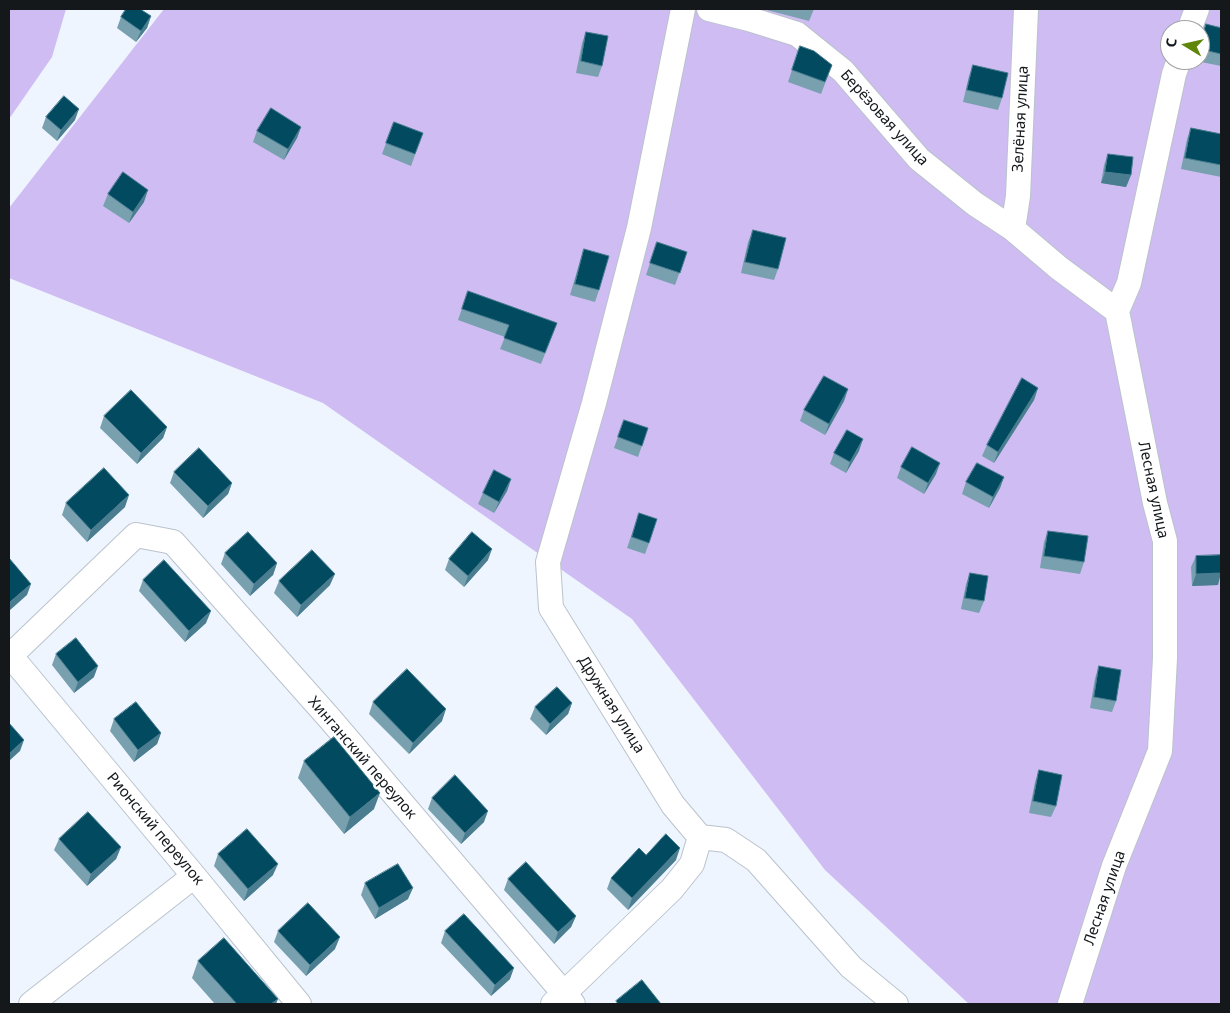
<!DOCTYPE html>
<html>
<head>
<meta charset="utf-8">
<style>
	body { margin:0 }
	#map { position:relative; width:1230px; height:1013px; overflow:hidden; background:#eef5fe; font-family:"Noto Sans",sans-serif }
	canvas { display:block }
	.frame { position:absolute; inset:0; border:10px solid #14181b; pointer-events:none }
	.north { position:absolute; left:1160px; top:20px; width:50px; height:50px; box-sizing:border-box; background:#fff; border:1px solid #a1a3a4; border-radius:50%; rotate:279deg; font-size:14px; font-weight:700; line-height:20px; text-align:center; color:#14181b }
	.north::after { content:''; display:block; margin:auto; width:18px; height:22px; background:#5f8509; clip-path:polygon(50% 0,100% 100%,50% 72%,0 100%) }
</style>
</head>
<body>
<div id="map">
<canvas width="1230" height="1013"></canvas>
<div class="frame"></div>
<div class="north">С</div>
</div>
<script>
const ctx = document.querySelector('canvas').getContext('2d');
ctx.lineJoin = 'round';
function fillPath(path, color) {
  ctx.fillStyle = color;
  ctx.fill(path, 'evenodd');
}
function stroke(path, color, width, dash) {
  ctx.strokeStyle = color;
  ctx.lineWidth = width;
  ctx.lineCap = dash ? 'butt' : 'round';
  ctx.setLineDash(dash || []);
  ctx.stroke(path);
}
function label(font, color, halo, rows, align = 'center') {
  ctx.font = font + ' "Noto Sans",sans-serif';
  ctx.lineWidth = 5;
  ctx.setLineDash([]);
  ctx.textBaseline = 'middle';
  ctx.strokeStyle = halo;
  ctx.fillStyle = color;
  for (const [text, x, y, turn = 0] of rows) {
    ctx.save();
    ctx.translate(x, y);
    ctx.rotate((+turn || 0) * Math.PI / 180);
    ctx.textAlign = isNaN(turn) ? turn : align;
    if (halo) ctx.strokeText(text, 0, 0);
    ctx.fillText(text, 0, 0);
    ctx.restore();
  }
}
const green = new Path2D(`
	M9 9H66L52 57 9 119Z
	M164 9H1221V1004H969L825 870 632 619 323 403 9 278V208ZM1170 30H1200V60H1170Z`);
const street = new Path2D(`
	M709 9 749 19 797 34 843 71 919 159 975 204 1013 229 1059 268 1117 311
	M1189 30 1197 9
	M1013 229 1018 196 1026 9
	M9 654 194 876 299 1004
	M9 657 136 535 173 542 331 720 573 1004
	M700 837 726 840 756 860 851 967 896 1004
	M31 1004 194 876
	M553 1004 672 889 692 864 700 837 673 805 551 608 548 562 594 403 639 228 683 9
	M1070 1004 1114 866 1160 751 1165 658V541L1155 503 1117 311 1129 283 1174 74 1179 60`);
const wall = new Path2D(`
	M763 9H814L809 21Z
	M151 16 147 28 136 42 117 28 121 17Z
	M1206 24 1221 27V66L1196 61V60H1200V43Z
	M586 32 602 66 598 77 576 73 582 43Z
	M800 46 832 65 821 94 788 82Z
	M973 65 1002 98 998 110 963 102 969 76Z
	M46 117 75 120 57 141 42 128Z
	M394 122 423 133 411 166 382 154Z
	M301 127 297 138 284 160 253 142 257 131Z
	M1191 128 1221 134V177L1181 169 1187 139Z
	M1108 154 1131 175 1126 187 1101 183 1104 165Z
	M108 194 144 202 129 223 103 206Z
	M753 230 778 269 774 280 741 273 748 242Z
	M657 242 687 252 675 285 646 275Z
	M584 249 599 290 595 302 570 295 580 261Z
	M468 291 557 323 541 364 500 349 505 337 458 320Z
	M1038 388 1034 400 994 463 982 456 987 445Z
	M848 389 844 401 825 435 800 421 804 410Z
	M104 416 167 427 163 438 137 464 100 428Z
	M624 420 648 428 638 457 614 448Z
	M859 451 846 473 830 464 834 453Z
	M901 467 936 474 924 494 897 478Z
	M174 472 232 483 228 494 203 518 170 483Z
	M1004 477 1000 488 989 508 962 494 966 482Z
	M511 479 507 491 494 513 478 504 483 493Z
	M66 503 125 507 87 542 62 515Z
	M639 513 649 543 645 554 627 548Z
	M1048 531 1084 562 1080 574 1040 568 1044 542Z
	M225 553 277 563 273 575 250 596 221 564Z
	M1196 556 1218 585 1192 586 1191 567Z
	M449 559 488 560 464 587 445 570Z
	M970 573 984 601 979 613 961 609 966 584Z
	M143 580 206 623 185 642 139 591Z
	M279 581 330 585 297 617 274 593Z
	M56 654 94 677 74 693 52 665Z
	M1099 666 1116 701 1112 712 1090 708 1095 678Z
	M373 702 442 721 409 754 369 714Z
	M572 703 568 714 546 735 530 719 535 707Z
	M114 719 161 733 157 744 134 762 110 731Z
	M304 761 374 809 344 834 298 778Z
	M1039 770 1056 806 1051 817 1029 813 1035 782Z
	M432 798 484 822 461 844 428 809Z
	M59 839 121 847 116 859 87 886 54 850Z
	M218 854 273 875 244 901 214 866Z
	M646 855 676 860 628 910 607 889 611 878Z
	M508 879 576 916 571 927 554 944 504 890Z
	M365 883 408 899 375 919 361 895Z
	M278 931 335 949 306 976 274 942Z
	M445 931 510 979 491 996 441 943Z
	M198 961 276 1004H215L192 978Z`);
const shadedWall = new Path2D(`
	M151 16 147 28 136 42 141 31Z
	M79 109 75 120 57 141 61 130Z
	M301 127 297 138 284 160 288 149Z
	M1105 172 1131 175 1126 187 1101 183Z
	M148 190 144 202 129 223 133 212Z
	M1038 388 1034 400 994 463 998 452Z
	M848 389 844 401 825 435 829 424Z
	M167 427 163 438 137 464 141 453Z
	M863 439 859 451 846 473 850 462Z
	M940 463 936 474 924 494 928 483Z
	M1004 477 1000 488 989 508 993 497Z
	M511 479 507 491 494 513 499 502Z
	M232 483 228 494 203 518 208 506Z
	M129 495 125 507 87 542 91 530Z
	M492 549 488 560 464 587 468 576Z
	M277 563 273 575 250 596 254 584Z
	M1221 573 1218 585 1192 586 1196 574Z
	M335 574 330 585 297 617 301 605Z
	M31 584 27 595 9 611V606L10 602Z
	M211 611 206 623 185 642 189 631Z
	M98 666 94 677 74 693 78 682Z
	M572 703 568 714 546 735 550 724Z
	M446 709 442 721 409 754 413 743Z
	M161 733 157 744 134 762 138 750Z
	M24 740 20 751 9 761V754Z
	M380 793 374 809 344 834 350 817Z
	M488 811 484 822 461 844 465 833Z
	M121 847 116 859 87 886 91 874Z
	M680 848 676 860 628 910 632 898Z
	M278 864 273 875 244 901 248 889Z
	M413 888 408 899 375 919 379 908Z
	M576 916 571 927 554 944 558 932Z
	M340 937 335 949 306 976 310 965Z
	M514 968 510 979 491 996 495 985Z
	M278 999 276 1004H271Z`);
const building = new Path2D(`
	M126 9H140L151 16 141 31 121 17Z
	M1206 24 1221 28V54L1200 49Z
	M586 32 608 36 602 66 581 61Z
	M800 46 814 51 832 65 825 82 792 70Z
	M973 65 1008 73 1002 98 967 90Z
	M64 96 79 109 61 130 46 117Z
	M271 108 301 127 288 149 257 131Z
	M394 122 423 133 415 154 386 143Z
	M1191 128 1221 134V165L1185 158Z
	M1108 154 1133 157 1131 175 1105 172Z
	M123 172 148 190 133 212 108 194Z
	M753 230 786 238 778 269 745 262Z
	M657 242 687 252 680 273 650 263Z
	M584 249 609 256 599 290 575 284Z
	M468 291 557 323 545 353 504 338 509 325 462 309Z
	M824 376 848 389 829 424 804 410Z
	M1022 378 1038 388 998 452 987 445Z
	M131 390 167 427 141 453 104 416Z
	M624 420 648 428 642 446 618 437Z
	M847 430 863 439 850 462 834 453Z
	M912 447 940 463 928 483 901 467Z
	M199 448 232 483 208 506 174 472Z
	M977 463 1004 477 993 497 966 482Z
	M104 468 129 495 91 530 66 503Z
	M494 470 511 479 499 502 483 493Z
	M639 513 657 519 649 543 632 537Z
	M1048 531 1088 536 1084 562 1044 556Z
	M248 532 277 563 254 584 225 553Z
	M472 532 492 549 468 576 449 559Z
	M312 550 335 574 301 605 279 581Z
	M1221 555V573L1196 574V556Z
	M9 558 31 584 10 602 9 601Z
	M164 560 211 611 189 631 143 580Z
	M970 573 988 576 984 601 965 598Z
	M76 638 98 666 78 682 56 654Z
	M1099 666 1121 670 1116 701 1094 697Z
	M407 669 446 709 413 743 373 702Z
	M557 687 572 703 550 724 535 707Z
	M136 702 161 733 138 750 114 719Z
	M9 723 24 740 9 754Z
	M334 737 380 793 350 817 304 761Z
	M1039 770 1062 775 1056 806 1033 801Z
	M455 775 488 811 465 833 432 798Z
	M88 812 121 847 91 874 59 839Z
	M247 829 278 864 248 889 218 854Z
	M666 834 680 848 632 898 611 878 639 848 646 855Z
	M526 862 576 916 558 932 508 879Z
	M398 864 413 888 379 908 365 883Z
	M308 903 340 937 310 965 278 931Z
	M464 914 514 968 495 985 445 931Z
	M224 938 278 999 271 1004H237L198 961Z
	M642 980 661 1004H618L616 1001Z`);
const streetNames = [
	["Берёзовая улица",884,118,48],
	["Зелёная улица",1021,119,-87],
	["Лесная улица",1153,490,78],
	["Дружная улица",611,705,58],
	["Хинганский переулок",362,758,49],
	["Рионский переулок",155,829,50],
	["Лесная улица",1105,898,-71]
];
fillPath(green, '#cfbcf2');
stroke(street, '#bac3cd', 26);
stroke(street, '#fff', 24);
fillPath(wall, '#78a0af');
fillPath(shadedWall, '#497d8f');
fillPath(building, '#024a60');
stroke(building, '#497d8f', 1);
label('15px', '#14181b', '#fff', streetNames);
</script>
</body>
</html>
